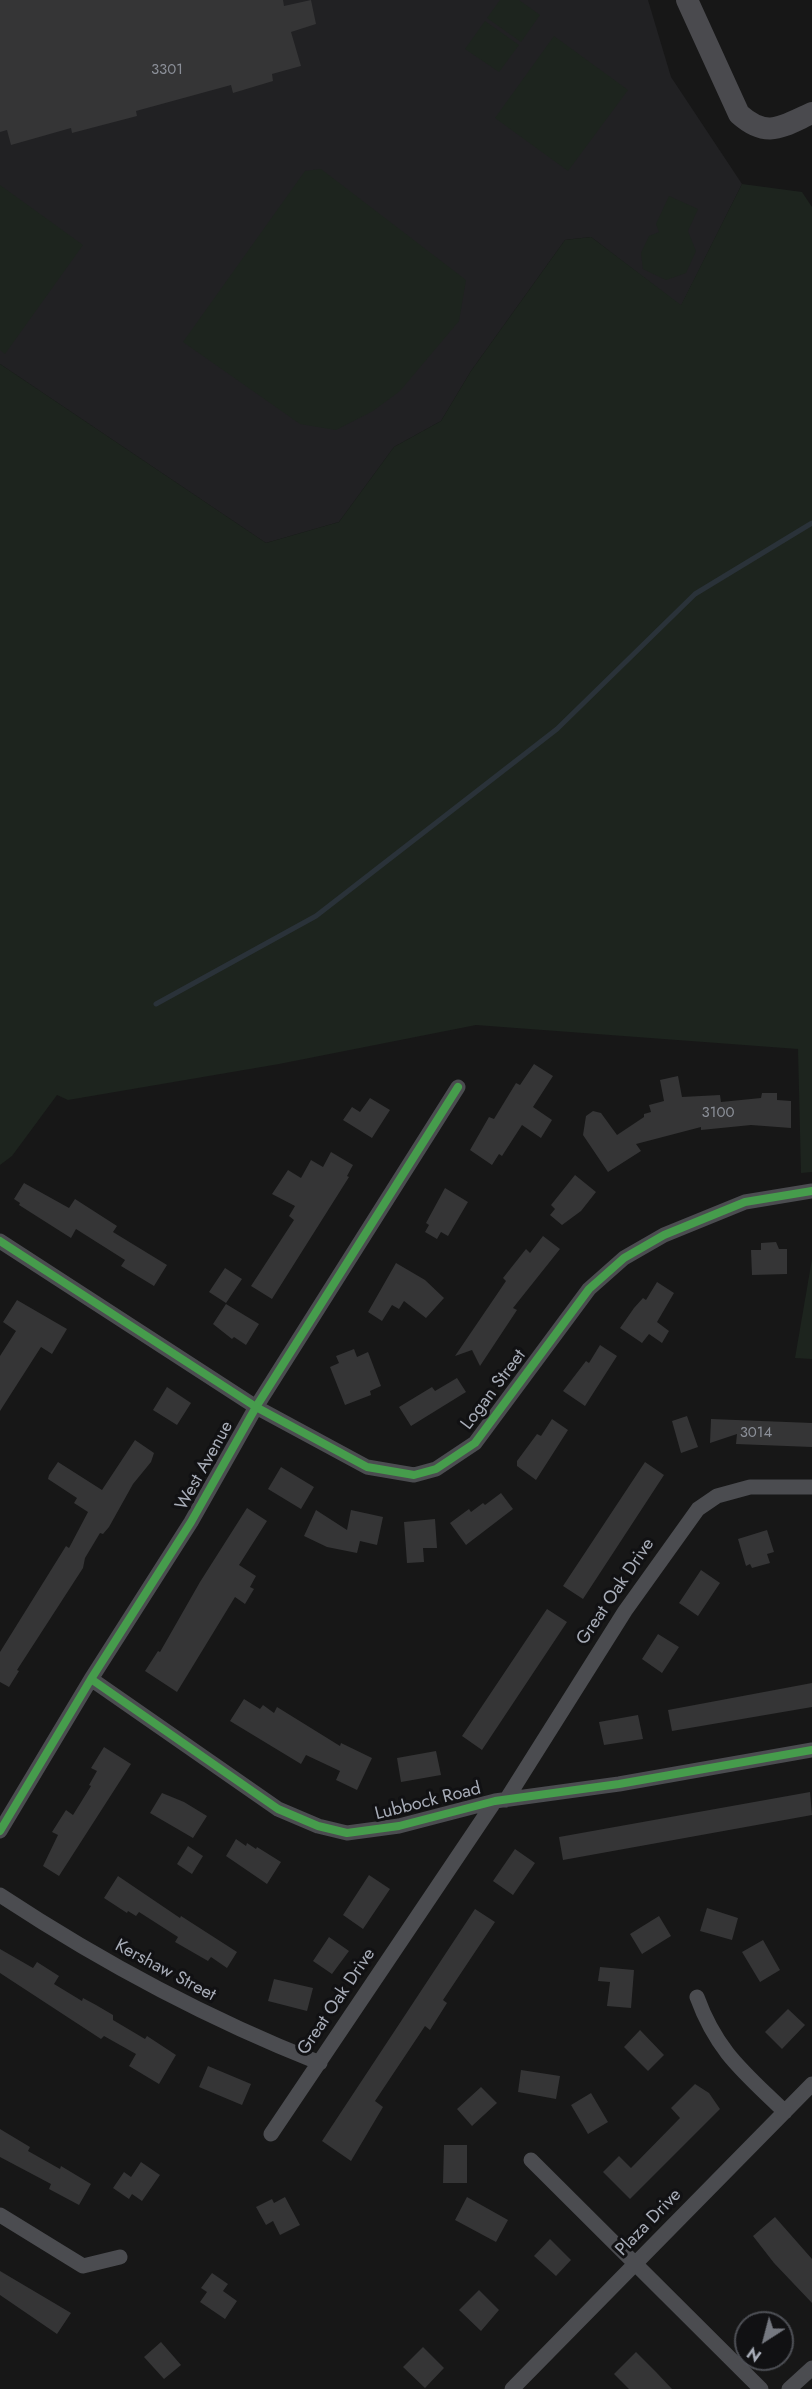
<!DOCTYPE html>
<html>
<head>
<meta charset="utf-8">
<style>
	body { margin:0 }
	#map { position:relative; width:812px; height:2389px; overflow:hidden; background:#171717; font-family:Jost,sans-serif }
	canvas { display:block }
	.north { position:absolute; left:734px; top:2311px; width:60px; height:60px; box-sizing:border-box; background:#111113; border:2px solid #4d4f55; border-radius:50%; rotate:216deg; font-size:16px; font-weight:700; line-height:24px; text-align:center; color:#a8adb8 }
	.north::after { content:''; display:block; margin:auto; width:21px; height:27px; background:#757880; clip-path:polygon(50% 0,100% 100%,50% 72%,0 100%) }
</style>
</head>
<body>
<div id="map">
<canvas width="812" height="2389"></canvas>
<div class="north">N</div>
</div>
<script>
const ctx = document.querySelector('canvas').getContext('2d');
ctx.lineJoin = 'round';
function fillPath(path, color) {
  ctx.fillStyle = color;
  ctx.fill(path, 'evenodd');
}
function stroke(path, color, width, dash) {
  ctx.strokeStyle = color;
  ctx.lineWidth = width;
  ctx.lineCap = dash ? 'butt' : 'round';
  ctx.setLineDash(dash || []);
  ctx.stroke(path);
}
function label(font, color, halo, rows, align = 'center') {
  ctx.font = font + ' Jost,sans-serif';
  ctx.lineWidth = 6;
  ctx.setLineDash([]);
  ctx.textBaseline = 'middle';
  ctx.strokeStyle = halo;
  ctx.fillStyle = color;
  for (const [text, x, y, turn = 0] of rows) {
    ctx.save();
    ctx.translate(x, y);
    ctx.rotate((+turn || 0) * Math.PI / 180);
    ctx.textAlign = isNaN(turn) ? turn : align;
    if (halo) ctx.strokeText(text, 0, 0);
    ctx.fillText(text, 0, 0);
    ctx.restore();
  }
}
const built = new Path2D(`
	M0 0H648L671 77 742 184 681 306 591 237 565 240 471 371 441 421 394 447 339 522 266 543 0 364Z`);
const green = new Path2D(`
	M500 0H519L540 15 521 42 487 18Z
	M485 21 519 45 499 72 465 49Z
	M554 36 628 90 568 171 495 118Z
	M321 169 466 280 459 321 400 391 373 411 336 430 300 424 183 342 305 171Z
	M742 184 802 192 812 207V1172L801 1173 798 1049 476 1025 279 1064 68 1100 57 1095 12 1156 0 1165V364L266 543 339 522 394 447 441 421 471 371 565 240 591 237 681 305Z
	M0 185 83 245 5 354 0 350Z
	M669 196 698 209 688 231 696 251 686 273 666 280 643 269 641 253 649 236 659 232 656 224Z
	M812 1259V1359L795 1358Z`);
const stream = new Path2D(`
	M156 1004 316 916 557 729 695 594 812 523`);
const building = new Path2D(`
	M0 0H283L284 6 311 0 316 24 291 32 301 66 272 74 273 81 233 93 231 85 136 111 137 116 72 133 71 128 11 145 7 130 0 132Z
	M534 1064 553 1076 533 1107 552 1120 541 1138 522 1125 502 1156 499 1154 492 1165 470 1150 489 1117 494 1119 516 1083 520 1085Z
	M678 1076 682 1097 720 1095 721 1102 761 1098 762 1093H777V1100L791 1101V1128L751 1125 701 1130V1127L636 1144 641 1151 608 1172 583 1135 586 1116 593 1111 601 1113 617 1135 644 1117V1114L651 1112 649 1105 664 1101 660 1080Z
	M370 1098 390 1110 372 1138 343 1120 352 1107 360 1112Z
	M331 1152 353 1165 347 1176 349 1177 272 1299 251 1286 294 1220 289 1216 295 1206 272 1194 288 1170 301 1178 311 1160 323 1167Z
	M575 1175 596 1192 581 1211 562 1225 550 1215 555 1209 551 1205Z
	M24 1183 69 1208 75 1199 117 1226 113 1232 167 1265 154 1286 121 1266 125 1260 76 1229 71 1238 19 1205 20 1203 14 1199Z
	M445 1188 468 1202 448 1236 441 1232 437 1239 425 1232 429 1225 426 1223Z
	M543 1236 560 1249 513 1308 517 1310 480 1366 472 1350 455 1356 506 1281 503 1278 526 1249 530 1253Z
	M776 1242 779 1249H787V1274L752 1275 751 1250H761V1243Z
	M396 1263 425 1280 444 1298 426 1318 404 1301 399 1309 392 1305 382 1321 368 1312Z
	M225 1268 242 1279 226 1303 209 1292Z
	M657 1282 674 1293 657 1322 669 1331 662 1343 649 1334 642 1343 620 1328 634 1308 643 1298 646 1300Z
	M17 1300 67 1329 52 1354 41 1347 0 1411V1356L16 1331 3 1322Z
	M226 1304 259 1324 246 1345 234 1337 232 1339 213 1324Z
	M600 1345 617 1356 585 1406 563 1391 586 1361 589 1363Z
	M354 1349 357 1357 368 1352 381 1386 370 1391 371 1395 345 1405 330 1367 339 1363 336 1356Z
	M457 1378 466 1392 411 1426 399 1407 432 1387 435 1391Z
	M167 1387 191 1403 177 1425 153 1410Z
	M687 1416 698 1447 681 1453 672 1421Z
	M552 1419 568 1430 536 1480 517 1466V1461L537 1434 541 1436Z
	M711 1419 812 1423V1447L736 1444 737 1434 710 1443Z
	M135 1440 154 1453 151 1462 133 1484 109 1527 103 1534 100 1533 85 1558 83 1568 17 1670 19 1671 9 1687 0 1682V1652L66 1546 69 1548 88 1512 74 1503 77 1498 48 1479 49 1475 58 1462 102 1490Z
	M645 1462 664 1475 583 1599 563 1586Z
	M281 1467 314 1487 301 1509 268 1489Z
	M501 1493 513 1509 466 1545 450 1523 469 1509 471 1512 483 1503 485 1505Z
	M247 1508 267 1521 239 1565 256 1576 250 1587 254 1589 245 1604 235 1597 177 1692 145 1671 158 1651 160 1652 200 1582Z
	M316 1510 347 1530 351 1510 383 1517 377 1545 360 1541 357 1553 327 1547 304 1536Z
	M435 1519 437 1548H423L424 1562 407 1563 404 1522Z
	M767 1530 774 1552 767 1554 770 1563 752 1568 750 1564 746 1566 738 1539Z
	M701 1570 720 1583 698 1616 679 1603Z
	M547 1609 567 1622 482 1750 462 1736Z
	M658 1634 679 1647 662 1673 642 1659Z
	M812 1683V1707L672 1731 668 1710Z
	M244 1699 260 1709 263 1705 274 1713 277 1707 340 1746 341 1743 372 1758 357 1790 336 1780 340 1771 306 1755 301 1764 230 1721Z
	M638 1715 643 1739 604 1745 599 1722Z
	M104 1747 131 1764 59 1876 43 1866 58 1835 52 1832 66 1810 73 1815 91 1786 89 1785 97 1771 91 1768Z
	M436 1751 441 1775 401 1782 397 1758Z
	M810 1792 812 1815 563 1860 559 1837Z
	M162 1793 184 1802 207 1816 193 1838 150 1813Z
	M236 1839 246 1846 247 1843 256 1849 257 1847 281 1862 267 1884 226 1856Z
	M188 1846 203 1856 192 1874 177 1864Z
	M515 1849 535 1863 513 1895 493 1881Z
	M369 1875 390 1889 363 1929 343 1915Z
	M118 1876 180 1918 181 1916 237 1952 227 1968 211 1957 208 1961 175 1942 178 1937 139 1912 136 1916 128 1911 127 1913 104 1898Z
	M707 1908 738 1918 732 1940 700 1931Z
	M475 1909 495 1922 443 2000 447 2003 430 2030 425 2026 375 2101 383 2107 351 2161 322 2141Z
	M659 1916 671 1936 642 1954 630 1934Z
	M329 1937 349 1951 332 1974 313 1961Z
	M763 1940 780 1970 760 1982 742 1952Z
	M0 1949 33 1968 37 1962 59 1976 54 1984 82 2001 83 1998 96 2005 113 2015V2020L145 2039 147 2036 176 2055 159 2084 129 2066 136 2054 104 2036 101 2039 0 1973Z
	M600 1967 634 1970 631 2008 607 2006 610 1982 598 1981Z
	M274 1979 313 1988 307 2011 268 2001Z
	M788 2009 805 2025 782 2049 765 2032Z
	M640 2030 664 2055 648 2071 624 2047Z
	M208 2066 251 2084 242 2105 199 2087Z
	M521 2070 560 2076 556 2099 518 2092Z
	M695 2084 709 2093 720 2109 630 2199 603 2172 619 2156 631 2168 680 2118 671 2108Z
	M481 2087 497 2103 472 2126 457 2109Z
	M591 2093 608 2122 588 2134 571 2105Z
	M0 2129 30 2147 28 2151 60 2169 61 2166 91 2184 79 2205 49 2189 51 2184 0 2157Z
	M444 2145H467V2183H443Z
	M141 2162 160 2175 142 2201 132 2194 129 2199 113 2188 124 2172 131 2177Z
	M285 2197 300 2225 280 2235 273 2221 266 2225 256 2207 272 2199 274 2203Z
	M467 2197 508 2220 496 2242 455 2220Z
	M775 2217 812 2259V2303L774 2263 753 2236Z
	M550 2239 571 2260 556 2276 534 2256Z
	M0 2271 71 2313 57 2334 0 2295Z
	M212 2273 228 2284 223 2291 237 2301 225 2319 200 2302 207 2292 201 2288Z
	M479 2290 499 2310 481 2331 459 2310Z
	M161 2342 181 2365 164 2379 144 2357Z
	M423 2347 444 2368 425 2388 403 2367Z
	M636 2352 656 2372 672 2389H629L614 2374Z`);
const street = new Path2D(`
	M0 1241 256 1407 367 1467 414 1475 436 1469 475 1443 589 1289 624 1258 664 1235 745 1202 812 1191
	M91 1679 278 1809 318 1826 347 1833 399 1826 495 1801 619 1784 812 1750
	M506 1800 625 1611 698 1509 717 1496 750 1487H812
	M0 1831 91 1679 191 1522 256 1407 458 1087
	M0 1895C103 1963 206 2018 320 2063
	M697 1997C717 2052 744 2072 785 2112
	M271 2134 495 1801
	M531 2160 761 2389
	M0 2215 83 2266 120 2257
	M512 2389 812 2084
	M789 2389 812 2368`);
const secondary = new Path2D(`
	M687 0 739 114C767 139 781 127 812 113`);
const cycleway = new Path2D(`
	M0 1241 256 1407 367 1467 414 1475 436 1469 475 1443 589 1289 624 1258 664 1235 745 1202 812 1191
	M91 1679 278 1809 318 1826 347 1833 399 1826 495 1801 619 1784 812 1750
	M0 1831 91 1679 191 1522 256 1407 458 1087`);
const numberNames = [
	["3301",167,70],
	["3100",718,1113],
	["3014",756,1433]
];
const streetNames = [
	["Logan Street",494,1390,-53],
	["West Avenue",205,1466,-61],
	["Great Oak Drive",616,1592,-56],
	["Lubbock Road",428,1802,-14],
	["Kershaw Street",165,1971,28],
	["Great Oak Drive",337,2002,-56],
	["Plaza Drive",649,2223,-46]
];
fillPath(built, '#212123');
fillPath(green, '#1d241e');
stroke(stream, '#2a3239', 5);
fillPath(building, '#353536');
stroke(street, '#4b4c50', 15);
stroke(secondary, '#4a4a4e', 22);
stroke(cycleway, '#469c4c', 8);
label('15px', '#8b8f98', null, numberNames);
label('18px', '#a8adb8', '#111113', streetNames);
</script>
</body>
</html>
